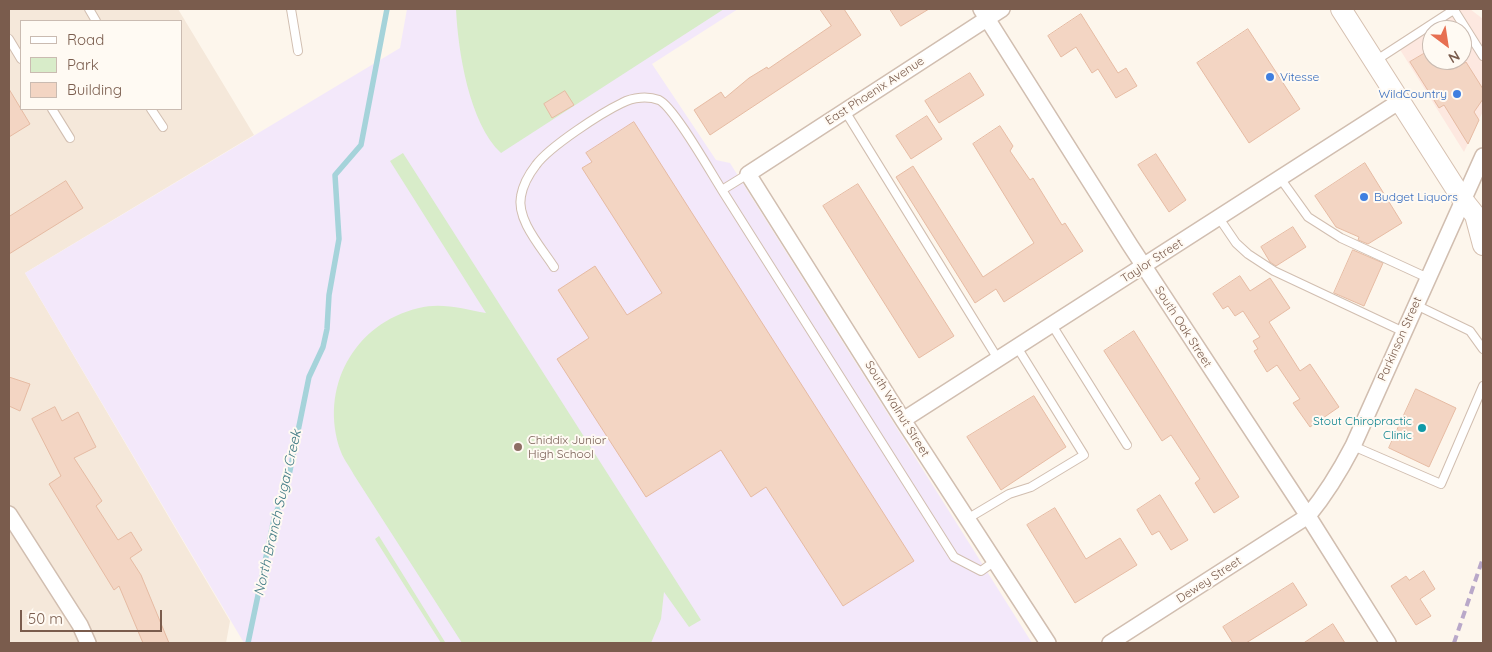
<!DOCTYPE html>
<html>
<head>
<meta charset="utf-8">
<style>
	body { margin:0 }
	#map { position:relative; width:1492px; height:652px; overflow:hidden; background:#fdf6ec; font-family:Quicksand,sans-serif }
	canvas { display:block }
	.frame { position:absolute; inset:0; border:10px solid #7a5c4d; pointer-events:none }
	.legend { position:absolute; left:20px; top:20px; width:162px; height:90px; box-sizing:border-box; background:#fffaf3; border:1px solid #cabbb1; margin:0; padding:6px 9px; list-style:none; font-size:15px; color:#7a5c4d }
	.legend li { display:flex; align-items:center; gap:10px; height:25px }
	.legend b { width:25px; border:1px solid #cabbb1 }
	.north { position:absolute; left:1422px; top:20px; width:50px; height:50px; box-sizing:border-box; background:#fffaf3; border:1px solid #cabbb1; border-radius:50%; rotate:149deg; font-size:14px; font-weight:700; line-height:20px; text-align:center; color:#7a5c4d }
	.north::after { content:''; display:block; margin:auto; width:18px; height:22px; background:#e76f51; clip-path:polygon(50% 0,100% 100%,50% 72%,0 100%) }
	.scale { position:absolute; left:20px; top:610px; width:142px; height:22px; box-sizing:border-box; border:2px solid #7a5c4d; border-top:0; padding-left:6px; font-size:15px; line-height:18px; white-space:nowrap; color:#7a5c4d; -webkit-text-stroke:4px #fffaf3; paint-order:stroke }
</style>
</head>
<body>
<div id="map">
<canvas width="1492" height="652"></canvas>
<div class="frame"></div>
<ul class="legend">
<li><b style="height:6px;background:#fff"></b>Road</li>
<li><b style="height:14px;background:#d8ecc9"></b>Park</li>
<li><b style="height:14px;background:#f3d5c3"></b>Building</li>
</ul>
<div class="north">N</div>
<div class="scale">50 m</div>
</div>
<script>
const ctx = document.querySelector('canvas').getContext('2d');
ctx.lineJoin = 'round';
function fillPath(path, color) {
  ctx.fillStyle = color;
  ctx.fill(path, 'evenodd');
}
function stroke(path, color, width, dash) {
  ctx.strokeStyle = color;
  ctx.lineWidth = width;
  ctx.lineCap = dash ? 'butt' : 'round';
  ctx.setLineDash(dash || []);
  ctx.stroke(path);
}
function label(font, color, halo, rows, align = 'center') {
  ctx.font = font + ' Quicksand,sans-serif';
  ctx.lineWidth = 4;
  ctx.setLineDash([]);
  ctx.textBaseline = 'middle';
  ctx.strokeStyle = halo;
  ctx.fillStyle = color;
  for (const [text, x, y, turn = 0] of rows) {
    ctx.save();
    ctx.translate(x, y);
    ctx.rotate((+turn || 0) * Math.PI / 180);
    ctx.textAlign = isNaN(turn) ? turn : align;
    if (halo) ctx.strokeText(text, 0, 0);
    ctx.fillText(text, 0, 0);
    ctx.restore();
  }
}
const residential = new Path2D(`
	M9 9H178L254 135 25 273 230 621 226 643H9ZM21 21H181V109H21Z`);
const commercial = new Path2D(`
	M1461 9H1470L1483 19V111L1464 152 1399 48ZM1432 30H1462V60H1432Z`);
const education = new Path2D(`
	M407 9H738L652 64 716 160 730 163 1032 643H244L25 273 400 48Z`);
const green = new Path2D(`
	M456 9H724L501 153C469 123 458 51 456 9Z
	M403 153 701 620 689 627 664 592 661 619 651 643H462L354 475C350 467 344 460 341 452 318 389 354 323 419 308 441 302 464 309 486 313L390 161Z
	M379 536 445 642 441 643 375 539Z`);
const stream = new Path2D(`
	M248 643 275 514 285 495 309 377 323 347 327 329 329 295 339 239 335 175 361 145 387 9`);
const building = new Path2D(`
	M820 9H844L861 35 710 135 694 110 721 92 725 98 749 78 767 67 768 69 831 26Z
	M890 9H929L901 26Z
	M1081 14 1118 73 1126 68 1137 86 1116 98 1098 69 1092 73 1076 47 1061 57 1048 36Z
	M1248 29 1300 109 1249 143 1197 63Z
	M1432 49V60H1451L1456 68 1466 62 1483 89V99L1474 112 1479 120 1468 144 1444 105 1439 108 1410 62Z
	M970 73 984 95 939 123 925 101Z
	M9 89 30 124 9 137Z
	M565 91 574 105 552 118 544 104Z
	M927 116 942 139 911 159 896 136Z
	M634 122 914 561 843 606 766 487 751 497 721 450 646 497 557 359 589 338 558 290 595 266 627 315 662 293 582 168 592 162 586 153Z
	M1000 126 1013 146 1010 151 1030 180 1033 178 1062 225 1065 223 1083 251 1004 302 996 289 975 303 896 177 913 166 983 277 1034 243 973 144Z
	M1156 154 1186 200 1169 212 1138 165Z
	M1365 163 1402 223 1368 244 1358 240 1359 237 1336 227 1315 196Z
	M66 181 83 208 9 254V217Z
	M858 184 954 336 919 358 823 206Z
	M1293 227 1306 247 1276 266 1270 262 1261 247Z
	M1353 250 1383 263 1364 306 1334 293Z
	M1240 276 1250 291 1270 278 1290 308 1269 322 1300 371 1310 364 1339 407 1310 427 1293 403 1300 399 1277 365 1267 372 1254 351 1258 349 1253 341 1260 337 1243 311 1235 316 1228 306 1223 309 1213 294Z
	M1134 331 1239 497 1214 513 1195 483 1200 479 1171 435 1162 441 1104 351Z
	M9 377 30 384 20 411 9 406Z
	M1416 389 1456 408 1429 467 1389 448Z
	M1034 396 1066 447 1001 490 967 437Z
	M55 407 62 421 78 412 96 447 74 458 102 501 96 506 118 540 131 532 142 550 130 558 141 575 169 643H143L119 586 114 590 49 484 61 476 32 419Z
	M1160 495 1188 540 1171 550 1159 531 1152 535 1137 510Z
	M1055 508 1086 559 1120 538 1137 565 1075 603 1027 525Z
	M1424 571 1435 589 1420 599 1431 616 1416 625 1391 586 1406 576 1409 580Z
	M1293 583 1307 605 1246 643H1233L1223 627Z
	M1333 624 1345 643H1304Z`);
const lane = new Path2D(`
	M89 9 96 21
	M291 9 298 51
	M1454 10 1483 56
	M9 39 21 59
	M1375 61 1455 9
	M52 109 70 138
	M151 109 163 127
	M845 111 998 359
	M1280 178 1308 217 1341 238 1428 278
	M722 190 954 557 981 571 995 561
	M1219 218 1236 243 1248 254 1274 271 1404 332
	M554 267C542 248 516 220 521 196 523 185 529 174 536 165 549 147 601 113 622 103 633 97 648 96 659 100 674 107 711 173 722 190L748 174
	M1416 305 1470 331 1483 349
	M1052 325 1127 445
	M1353 446 1441 484 1483 386
	M967 519 1009 494 1031 487 1084 455 1017 347`);
const street = new Path2D(`
	M981 9 1130 245 1308 516 1388 643
	M1002 9 748 174 903 420 1048 643
	M903 420 1400 101
	M9 514 80 625 88 643
	M1110 643 1308 516C1326 494 1340 471 1353 446L1483 156`);
const secondary = new Path2D(`
	M1341 9 1463 200 1475 215 1483 221
	M1475 215 1483 245`);
const rail = new Path2D(`
	M1454 643 1483 558`);
const markers = [
	[1270,77,5,"#3f7fe0"],
	[1457,94,5,"#3f7fe0"],
	[1364,197,5,"#3f7fe0"],
	[1422,428,5,"#0f9aa8"],
	[518,447,5,"#8d6e63"]
];
const shopNames = [
	["Vitesse",1280,77],
	["WildCountry",1447,94,"right"],
	["Budget Liquors",1374,197]
];
const streetNames = [
	["East Phoenix Avenue",875,91,-33],
	["Taylor Street",1152,261,-33],
	["South Oak Street",1183,327,57],
	["Parkinson Street",1400,339,-66],
	["South Walnut Street",897,409,58],
	["Dewey Street",1209,580,-33]
];
const cultureNames = [
	["Stout Chiropractic",1412,421],
	["Clinic",1412,435]
];
const educationNames = [
	["Chiddix Junior",528,440],
	["High School",528,454]
];
const waterNames = [
	["North Branch Sugar Creek",278,513,-77]
];
fillPath(residential, '#f5e8da');
fillPath(commercial, '#fde8e0');
fillPath(education, '#f3e8fa');
fillPath(green, '#d8ecc9');
stroke(stream, '#a5d3da', 5.5);
fillPath(building, '#f3d5c3');
stroke(building, '#e6bba3', 1);
stroke(lane, '#d1beb0', 10);
stroke(street, '#d1beb0', 18);
stroke(secondary, '#d6c0b0', 22);
stroke(lane, '#fff', 8);
stroke(street, '#fff', 15);
stroke(secondary, '#fff', 20);
stroke(rail, '#b9a8c9', 4, [8, 5]);
for (const [x, y, r, color] of markers) {
  const dot = new Path2D();
  dot.arc(x, y, r, 0, 2 * Math.PI);
  ctx.fillStyle = color;
  ctx.fill(dot);
  stroke(dot, '#fffaf3', 2);
}
label('12px', '#366cbe', '#fffaf3', shopNames, 'left');
label('12px', '#7a5c4d', '#fffaf3', streetNames);
label('12px', '#0d838f', '#fffaf3', cultureNames, 'right');
label('12px', '#785e54', '#fffaf3', educationNames, 'left');
label('italic 14px', '#437c86', '#fffaf3', waterNames);
</script>
</body>
</html>
